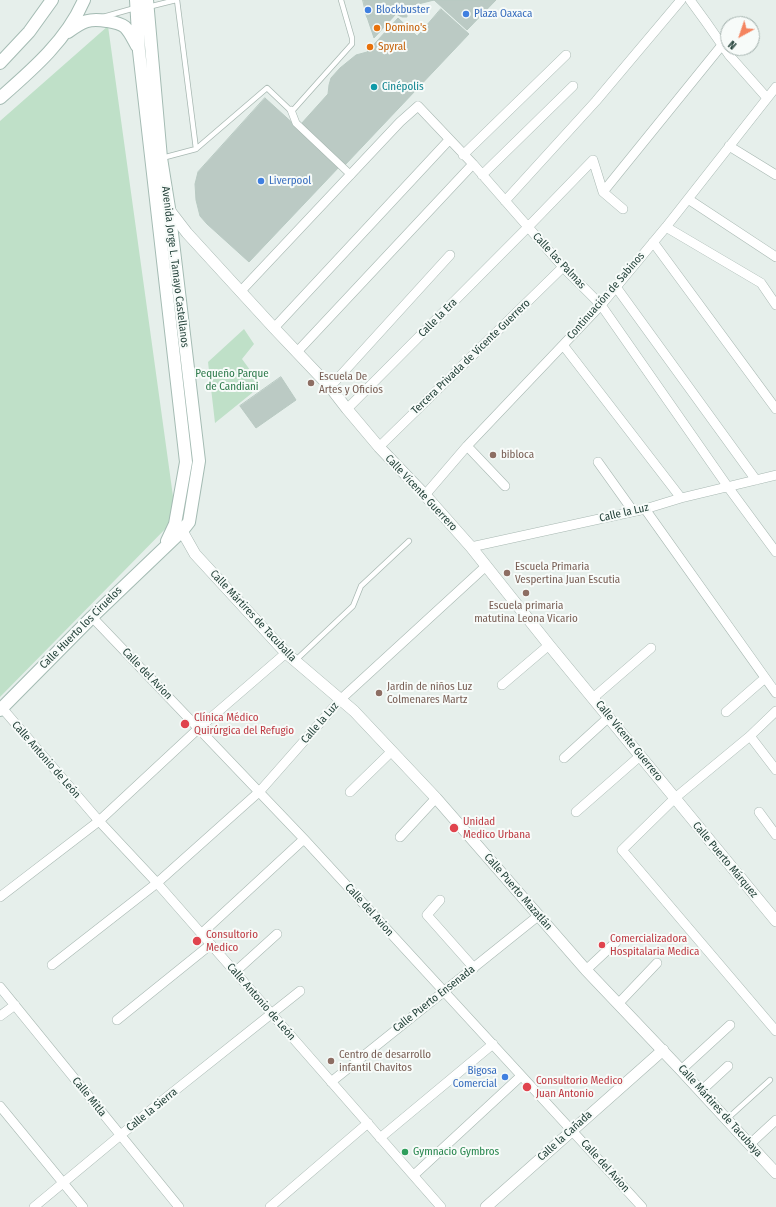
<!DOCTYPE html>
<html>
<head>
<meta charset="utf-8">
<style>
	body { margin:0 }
	#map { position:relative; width:776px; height:1207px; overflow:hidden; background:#e6efeb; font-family:"Fira Sans Condensed",sans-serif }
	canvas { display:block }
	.north { position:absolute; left:720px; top:16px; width:40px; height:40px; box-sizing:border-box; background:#f7fbf9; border:1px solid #a3b1ad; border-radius:50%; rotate:220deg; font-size:11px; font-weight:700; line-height:16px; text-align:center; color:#24423a }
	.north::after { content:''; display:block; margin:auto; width:14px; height:18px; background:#f4845f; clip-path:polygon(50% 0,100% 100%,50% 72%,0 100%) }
</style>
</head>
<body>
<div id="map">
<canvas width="776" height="1207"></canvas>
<div class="north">N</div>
</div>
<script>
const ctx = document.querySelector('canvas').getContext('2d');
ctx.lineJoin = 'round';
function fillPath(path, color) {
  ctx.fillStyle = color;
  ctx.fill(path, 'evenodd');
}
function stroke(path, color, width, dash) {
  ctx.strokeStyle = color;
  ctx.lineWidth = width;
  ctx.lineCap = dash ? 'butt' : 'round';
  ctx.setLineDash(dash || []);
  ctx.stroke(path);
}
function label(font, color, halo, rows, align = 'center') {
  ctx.font = font + ' "Fira Sans Condensed",sans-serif';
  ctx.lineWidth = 4;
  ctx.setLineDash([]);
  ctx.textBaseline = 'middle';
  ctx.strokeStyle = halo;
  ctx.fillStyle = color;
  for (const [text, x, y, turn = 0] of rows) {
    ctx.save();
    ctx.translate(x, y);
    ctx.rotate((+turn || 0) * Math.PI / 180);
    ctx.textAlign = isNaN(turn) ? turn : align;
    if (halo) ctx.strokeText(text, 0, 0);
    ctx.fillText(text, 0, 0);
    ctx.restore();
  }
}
const green = new Path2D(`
	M108 26 176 518 0 697V121Z
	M244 329 254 344 242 359 258 381 252 393 215 423 208 362Z`);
const building = new Path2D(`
	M363 0H496L467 30 434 0 367 17Z
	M406 7 407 17H402L396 14 374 38 367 17Z
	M441 9 469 34 345 165 301 124 328 94 329 85 331 78 340 68 356 55 367 52 398 18 417 36Z
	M265 98 340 166 249 262 207 224 200 216 196 200 195 184 198 172Z
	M281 377 296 400 256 428 240 406Z`);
const service = new Path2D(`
	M177 0 196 149
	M148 7 176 0
	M103 17 135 8
	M162 158 196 149 267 88 289 109 291 110 294 109 352 44V38L341 0
	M296 660 353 606 361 586 409 541
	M727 1119 770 1080`);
const pedestrian = new Path2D(`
	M291 110 296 123 351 175`);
const minor = new Path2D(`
	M690 0 706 22 729 55 767 98
	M729 146 776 175
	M463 155 566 55
	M482 175 573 86
	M603 192 722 45
	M688 199 776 257
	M505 201 596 101 681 0
	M666 227 761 283 776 305
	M653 242 776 409
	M616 287 756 480
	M240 292 400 122 418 106 473 164 563 267 601 305 728 487 776 552
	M274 328 449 140
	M563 345 681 498
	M297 352 473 164
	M330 387 450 255
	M347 409 528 227 593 160 603 192 623 209
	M467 446 505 486
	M379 447 563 267
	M598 462 633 511
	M425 495 467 446 601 305 666 227 776 87
	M645 509 776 693
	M471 547 645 509 681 498 776 475
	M92 617 304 839 642 1207
	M502 685 549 645
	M593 698 651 648
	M2 708 99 821 157 883 441 1207
	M776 711 750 736 675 798 622 850 776 1031
	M726 712 765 678
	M750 736 776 770
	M564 758 609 717
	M350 792 392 751
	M576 812 640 756
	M759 812 776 835
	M400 837 436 798
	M0 897 99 821 199 728 286 653
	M440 900 427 915 474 968
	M201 934 304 839
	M52 965 157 883 260 791 341 699 486 566
	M586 970 616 942
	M235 972 277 934
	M0 987 179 1207
	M618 1004 657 963
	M0 1016 15 1005
	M117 1020 210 945
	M681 1070 730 1025
	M331 1082 538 916
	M701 1091 728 1066
	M0 1106 83 1207
	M380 1138 493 1044
	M750 1144 776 1120
	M414 1175 521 1076
	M34 1207 158 1104 300 991
	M270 1207 368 1123`);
const tertiary = new Path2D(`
	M167 207 187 233 274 328 330 387 347 409 379 447 425 495 471 547 549 645 776 921
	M176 524 182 531 195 554 286 653 354 711 436 798 586 970 681 1070 776 1173
	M486 1207 663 1050`);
const secondary = new Path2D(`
	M136 0 139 51 186 462 175 524 167 541
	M68 32C83 21 89 18 107 21 113 22 120 23 125 27 130 32 133 39 137 46
	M0 63 29 32 52 0
	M0 98C32 70 67 40 84 0
	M0 710 92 617 182 531 189 522 199 461 169 208 161 158 147 0`);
const markers = [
	[368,10,4,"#3f7fe0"],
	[466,14,4,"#3f7fe0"],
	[377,28,4,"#e8710a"],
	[370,47,4,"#e8710a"],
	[374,87,4,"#0f9aa8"],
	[261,181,4,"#3f7fe0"],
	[311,383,4,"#8d6e63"],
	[493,455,4,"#8d6e63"],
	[507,573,4,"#8d6e63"],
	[526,593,4,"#8d6e63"],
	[379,693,4,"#8d6e63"],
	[185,724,5,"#e0444e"],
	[454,828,5,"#e0444e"],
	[197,941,5,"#e0444e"],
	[602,945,4,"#e0444e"],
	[331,1061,4,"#8d6e63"],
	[505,1077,4,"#3f7fe0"],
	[527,1087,5,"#e0444e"],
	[405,1152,4,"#2e9e5b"]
];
const shopNames = [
	["Blockbuster",376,10],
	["Plaza Oaxaca",474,14],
	["Liverpool",269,181],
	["Bigosa",497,1071,"right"],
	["Comercial",497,1084,"right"]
];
const foodNames = [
	["Domino's",385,28],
	["Spyral",378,47]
];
const cultureNames = [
	["Cinépolis",382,87]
];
const streetNames = [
	["Calle las Palmas",559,261,47],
	["Avenida Jorge L. Tamayo Castellanos",175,267,83],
	["Continuación de Sabinos",606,296,-49],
	["Calle la Era",438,318,-45],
	["Tercera Privada de Vicente Guerrero",471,357,-44],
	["Calle Vicente Guerrero",421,493,47],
	["Calle la Luz",624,513,-13],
	["Calle Mártires de Tacuballa",253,616,47],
	["Calle Huerto los Ciruelos",81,628,-45],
	["Calle del Avion",147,674,46],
	["Calle la Luz",320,723,-49],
	["Calle Vicente Guerrero",629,741,51],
	["Calle Antonio de León",46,760,49],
	["Calle Puerto Márquez",725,860,50],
	["Calle Puerto Mazatlán",518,892,49],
	["Calle del Avion",369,910,48],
	["Calle Puerto Ensenada",434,999,-38],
	["Calle Antonio de León",261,1002,49],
	["Calle Mitla",89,1097,51],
	["Calle la Sierra",152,1110,-39],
	["Calle Mártires de Tacubaya",720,1111,48],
	["Calle la Cañada",565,1136,-42],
	["Calle del Avion",605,1166,48]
];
const parkNames = [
	["Pequeño Parque",232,374],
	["de Candiani",232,387]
];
const educationNames = [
	["Escuela De",319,377],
	["Artes y Oficios",319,390],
	["bibloca",501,455],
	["Escuela Primaria",515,567],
	["Vespertina Juan Escutia",515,580],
	["Escuela primaria",526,606,"center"],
	["matutina Leona Vicario",526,619,"center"],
	["Jardin de niños Luz",387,687],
	["Colmenares Martz",387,700],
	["Centro de desarrollo",339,1055],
	["infantil Chavitos",339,1068]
];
const healthNames = [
	["Clínica Médico",194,718],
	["Quirúrgica del Refugio",194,731],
	["Unidad",463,822],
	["Medico Urbana",463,835],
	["Consultorio",206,935],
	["Medico",206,948],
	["Comercializadora",610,939],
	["Hospitalaria Medica",610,952],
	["Consultorio Medico",536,1081],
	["Juan Antonio",536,1094]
];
const leisureNames = [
	["Gymnacio Gymbros",413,1152]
];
fillPath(green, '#bfe0c8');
fillPath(building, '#bbcac4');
stroke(building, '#b8c9c2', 1);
stroke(service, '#a8b8b2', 6);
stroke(pedestrian, '#a8b8b2', 8);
stroke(minor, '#a8b8b2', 10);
stroke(tertiary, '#a8b8b2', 12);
stroke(secondary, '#a4bbb3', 14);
stroke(service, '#fff', 4.5);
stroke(pedestrian, '#fff', 7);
stroke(minor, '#fff', 9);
stroke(tertiary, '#fff', 11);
stroke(secondary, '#fff', 12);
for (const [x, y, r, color] of markers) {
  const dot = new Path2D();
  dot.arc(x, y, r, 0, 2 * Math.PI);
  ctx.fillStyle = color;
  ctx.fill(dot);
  stroke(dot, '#f7fbf9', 1.5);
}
label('11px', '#366cbe', '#f7fbf9', shopNames, 'left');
label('11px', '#c56008', '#f7fbf9', foodNames, 'left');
label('11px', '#0d838f', '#f7fbf9', cultureNames, 'left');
label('11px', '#24423a', '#f7fbf9', streetNames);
label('11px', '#2d7a4b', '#f7fbf9', parkNames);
label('11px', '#785e54', '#f7fbf9', educationNames, 'left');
label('11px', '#be3a42', '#f7fbf9', healthNames, 'left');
label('11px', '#27864d', '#f7fbf9', leisureNames, 'left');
</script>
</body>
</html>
